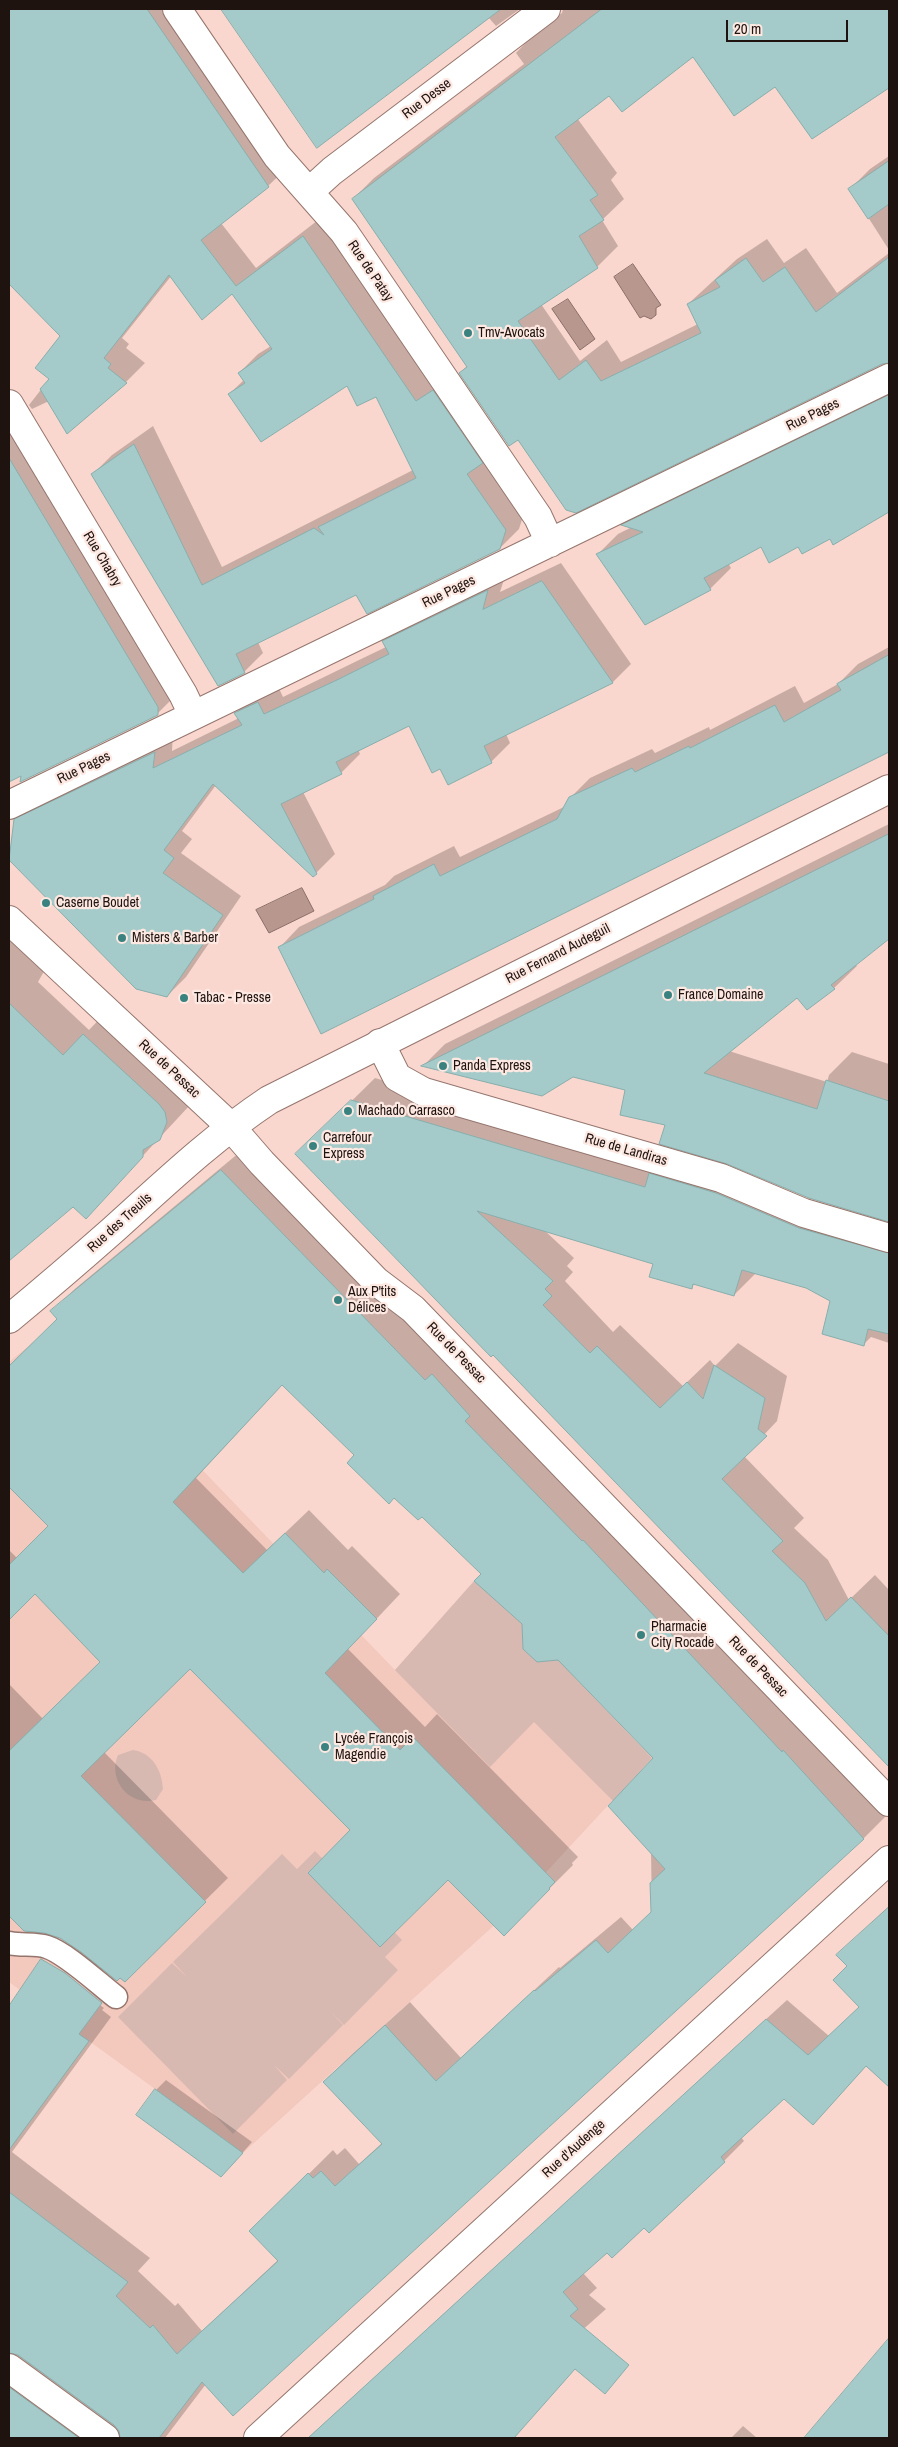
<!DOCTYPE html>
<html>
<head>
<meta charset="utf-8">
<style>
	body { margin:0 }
	#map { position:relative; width:898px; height:2447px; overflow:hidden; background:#fad7ce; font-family:"Archivo Narrow",sans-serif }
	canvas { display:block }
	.frame { position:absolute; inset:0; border:10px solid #1f1310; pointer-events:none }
	.scale { position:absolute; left:726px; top:20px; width:122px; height:22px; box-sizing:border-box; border:2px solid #1f1310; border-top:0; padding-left:6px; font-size:15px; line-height:18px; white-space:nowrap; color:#1f1310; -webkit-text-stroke:4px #fde8e2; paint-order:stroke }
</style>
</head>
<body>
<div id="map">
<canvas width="898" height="2447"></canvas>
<div class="frame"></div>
<div class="scale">20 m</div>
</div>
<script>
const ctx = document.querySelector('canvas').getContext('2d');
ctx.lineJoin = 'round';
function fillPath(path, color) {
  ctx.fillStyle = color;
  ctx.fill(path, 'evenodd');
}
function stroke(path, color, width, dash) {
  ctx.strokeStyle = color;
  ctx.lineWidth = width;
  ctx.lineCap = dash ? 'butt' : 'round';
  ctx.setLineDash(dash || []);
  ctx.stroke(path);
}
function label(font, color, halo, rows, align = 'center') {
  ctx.font = font + ' "Archivo Narrow",sans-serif';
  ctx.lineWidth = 4.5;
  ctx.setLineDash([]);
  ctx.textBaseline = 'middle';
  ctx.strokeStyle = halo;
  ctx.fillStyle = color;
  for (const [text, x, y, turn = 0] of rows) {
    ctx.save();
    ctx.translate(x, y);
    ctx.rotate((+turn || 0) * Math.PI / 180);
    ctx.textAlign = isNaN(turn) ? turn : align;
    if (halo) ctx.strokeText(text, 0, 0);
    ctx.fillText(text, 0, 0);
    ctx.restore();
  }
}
const built = new Path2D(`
	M59 1321 395 1670 503 1550 583 1540 643 1605 576 1678 652 1758 511 1910 243 2153 89 2041 9 2150V2006L20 1990 9 1982V1362Z`);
const green = new Path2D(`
	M474 1581 526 1628 522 1631 523 1649 537 1662 555 1660 558 1657 576 1679 652 1758 613 1801 534 1722 490 1767 395 1670Z
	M133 1750C153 1753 162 1771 163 1789L156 1800C130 1807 107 1780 118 1755Z
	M315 1851 402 1940 385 1957 398 1970 344 2025 330 2011 343 2025 289 2079 274 2065 287 2080 233 2134 118 2017 172 1963 187 1977 173 1962 228 1908 242 1923 228 1908 282 1854 297 1869Z`);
const water = new Path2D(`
	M633 264 661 305 656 308V315L651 319 644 316 640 318 614 277Z
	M568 299 595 339 580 350 552 309Z
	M302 888 314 911 269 933 256 910Z`);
const shadow = new Path2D(`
	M9 9H179L288 167 268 186 221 223 256 268 322 217 525 510 519 529 500 548 356 594 258 642 263 653 244 672 93 474 112 455 153 426 222 567 413 470 376 395 348 384 229 394 244 380 239 373 258 354 271 346 232 293 172 275 122 338 129 344 126 348 145 363 126 382 67 432 49 401 32 409 29 405 50 378 62 336 9 284Z
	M223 9H520L496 26 489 18 317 146Z
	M563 9H889V87L813 137 776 85 694 55 609 94 577 118 617 173 611 180 624 199 602 220 618 246 597 267 541 304 580 361 607 340 621 362 698 324 688 304 737 259 767 239 784 263 806 248 837 293 889 253V361L519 438 460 373 468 365 353 199 374 178 524 64 516 53 536 32 562 13Z
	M889 156V250L850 189 870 169Z
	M889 386V511L834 543 831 538 798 545 761 546 728 563 731 568 710 589 598 554 618 534 632 527 623 525 643 505Z
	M20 423 177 694 157 714 9 780V435Z
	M561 563 631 664 613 682 506 734 510 743 491 762 449 783 440 767 409 724 358 749 360 754 341 773 303 792 335 854 316 873 216 785 182 831 192 839 181 853 241 896 186 977 167 996 137 988 9 858 15 820 34 801 173 734 172 751 239 718 236 713 255 694 277 684 283 697 359 660 386 647 383 642 402 623 506 573 500 592Z
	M889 647V751L322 1032 280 947 299 927 385 885 394 876 454 846 460 857 566 806 570 798 590 778 652 749 655 753 709 727 710 730 795 686 804 703 838 684 858 664Z
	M889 824V936L855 964 857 966 834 988 797 996 729 1051 827 1082 829 1075 852 1052 889 1064V1220L810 1197 666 1125 627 1089 573 1076 423 1066 445 1044Z
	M9 916 52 957 38 982 89 1030 109 1009 190 1105 86 1217 73 1206 9 1259V1115L13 1110 9 1106Z
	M375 1078 662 1163 739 1171 822 1206 889 1225V1343L871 1337 863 1345 831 1300 806 1287 756 1273 734 1295 695 1283 691 1288 655 1263 544 1230 574 1258 567 1266 573 1272 565 1281 613 1332 620 1325 683 1386 710 1360 715 1366 738 1343 787 1376 777 1421 744 1456 804 1518 794 1528 828 1560 849 1600 875 1575 889 1590V1765L493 1354 320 1132Z
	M246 1147 887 1815 864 1838 712 1868 206 2384 165 2438H9V2008L22 1991 45 1967 104 2008 102 2010 111 2017 12 2152 150 2258 138 2271 175 2306 178 2303 202 2331 278 2260 251 2231 333 2150 337 2155 345 2148 359 2164 382 2143 324 2082 348 2058 410 2002 461 2058 559 1967 560 1968 621 1917 633 1930 652 1912 651 1852 654 1758 523 1623 483 1574 283 1384 196 1478 267 1550 309 1510 348 1550 352 1546 400 1594 348 1649 425 1727 437 1714 578 1857 572 1863 573 1865 504 1934 448 1878 351 1830 190 1667 104 1752 228 1878 125 1980 61 1937 45 1932 25 1930 9 1914V1684L43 1719 102 1661 35 1593 9 1619V1550L17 1558 50 1526 9 1485V1367L59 1318 52 1311 76 1288Z
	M889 1906V2086L866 2066 813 2124 784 2098 741 2137 744 2141 724 2161 644 2226 607 2252 583 2273 597 2288 589 2295 606 2309 461 2438H308L787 2000 829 2036 860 2006 849 1966 838 1955Z
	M166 2080 252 2142 231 2166 156 2090Z
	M889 2340V2438H828L815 2427Z
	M743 2426 757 2438H731Z`);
const building = new Path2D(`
	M9 9H147L269 187 201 240 236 286 303 236 416 401 433 390 483 463 467 474 506 530 500 549 367 614 356 595 236 654 245 673 218 686 91 474 134 444 202 585 314 528 324 535 318 527 416 478 376 397 357 406 347 386 261 442 228 394 245 383 238 373 272 349 232 294 202 320 169 275 104 358 111 364 108 368 127 383 67 434 40 389 49 379 35 368 60 336 9 284Z
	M221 9H501L317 148Z
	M602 9H889V88L812 139 775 87 734 116 693 57 622 112 609 96 555 137 598 195 590 200 604 220 579 236 598 268 518 321 559 380 586 360 601 381 701 333 687 304 720 287 715 280 746 258 763 282 785 267 816 312 889 257V363L882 364 576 513 566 510 518 440 509 446 459 373 467 367 352 199Z
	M889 161V204L868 219 848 189Z
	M889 395V512L833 545 830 539 802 554 798 547 769 563 761 547 704 578 711 590 645 625 596 554 643 532 621 525Z
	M9 458 158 707V715L20 782 21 776 9 782Z
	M542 581 613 683 484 746 492 763 448 785 440 769 432 773 409 726 336 762 342 774 281 804 317 874 313 877 213 784 164 850 174 858 163 873 223 915 167 997 136 989 9 860 14 819 155 752 153 768 242 725 234 713 258 702 264 714 339 679 389 654 382 641 488 590 483 609Z
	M889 655V752L321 1034 278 947 374 899 373 896 434 864 440 876 557 819 569 797 632 768 635 772 689 746 690 748 775 705 784 722 841 690 837 684Z
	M889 834V939L831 985 835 989 807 1010 797 998 704 1073 817 1109 826 1080 889 1101V1222L809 1198 727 1164 659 1144 665 1125 620 1115 625 1090 573 1077 542 1096 421 1066Z
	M9 1003 63 1055 83 1034 159 1104 165 1112 167 1122 160 1140 143 1150V1157L86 1219 73 1207 9 1261Z
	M351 1100 645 1187 649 1173 716 1193 799 1228 889 1253V1334L868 1329 864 1346 822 1334 830 1301 806 1288 742 1270 734 1296 693 1284 692 1289 649 1277 653 1264 477 1211 553 1281 545 1289 552 1296 543 1305 590 1353 597 1346 660 1408 687 1382 703 1399 714 1365 765 1398 758 1429 767 1436 722 1479 783 1541 772 1551 805 1583 826 1621 851 1597 889 1636V1767L493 1355 491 1357 295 1154Z
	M221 1170 425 1380 432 1374 470 1416 465 1421 582 1541 583 1540 782 1752 783 1750 864 1839 233 2416 202 2382 159 2438H120L119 2431 114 2425 18 2355 9 2353V2192L128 2282 116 2296 150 2328 153 2325 177 2354 278 2261 249 2231 308 2173 313 2178 321 2171 335 2186 382 2144 323 2082 385 2025 436 2081 534 1990 535 1991 596 1940 608 1953 651 1912 650 1883 665 1869 608 1806 653 1758 558 1660 537 1662 523 1649 522 1624 474 1581 481 1574 422 1517 418 1520 394 1498 389 1504 347 1463 354 1455 282 1385 173 1502 243 1573 285 1533 324 1573 327 1569 377 1619 325 1673 400 1750 413 1737 555 1882 549 1888 550 1889 504 1936 448 1880 380 1947 308 1873 350 1830 190 1669 81 1776 206 1902 125 1982 120 1978 117 1981 81 1952 60 1938 44 1933 24 1931 9 1916V1751L100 1662 35 1594 9 1620V1565L48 1526 9 1487V1366L57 1319 50 1311Z
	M889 1907V2087L866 2066 813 2125 784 2099 721 2157 725 2162 649 2233 644 2228 612 2258 607 2253 563 2292 578 2309 570 2316 629 2365 605 2394 575 2369 514 2438H308L766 2019 808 2055 859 2007 833 1980 847 1966 836 1955Z
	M41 1959 65 1973 102 2003 79 2034 89 2041 9 2150V2006Z
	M155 2089 243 2153 221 2177 136 2115Z
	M889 2338V2438H804Z
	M9 2387 79 2438H9Z`);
const lane = new Path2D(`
	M9 1943C21 1946 35 1943 47 1947 66 1953 99 1984 116 1997`);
const street = new Path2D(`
	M177 9 277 156 344 232 538 517 550 543
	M310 191 332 171 546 9
	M9 404 183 694 193 715
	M9 805 889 378
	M380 1043 397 1077 424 1092 721 1178 804 1213 889 1238
	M9 2368 105 2438
	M258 2438 889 1860`);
const secondary = new Path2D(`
	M9 920 230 1126 262 1163 376 1281 413 1309 889 1802
	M9 1319C44 1290 79 1260 113 1230 164 1184 212 1138 269 1100L889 789`);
const markers = [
	[468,333,5,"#39827f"],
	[46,903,5,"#39827f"],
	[122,938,5,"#39827f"],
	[668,995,5,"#39827f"],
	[184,998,5,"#39827f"],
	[443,1066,5,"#39827f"],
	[348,1111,5,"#39827f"],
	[313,1146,5,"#39827f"],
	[338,1300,5,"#39827f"],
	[641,1635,5,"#39827f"],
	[325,1747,5,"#39827f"]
];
const streetNames = [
	["Rue Desse",427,99,-37],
	["Rue de Patay",370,271,56],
	["Rue Pages",813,415,-26],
	["Rue Chabry",102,559,59],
	["Rue Pages",449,592,-26],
	["Rue Pages",84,768,-26],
	["Rue Fernand Audeguil",558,954,-27],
	["Rue de Pessac",169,1069,43],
	["Rue de Landiras",626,1150,16],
	["Rue des Treuils",120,1223,-42],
	["Rue de Pessac",456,1353,46],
	["Rue de Pessac",758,1667,46],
	["Rue d'Audenge",574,2149,-42]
];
const poiNames = [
	["Tmv-Avocats",478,333],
	["Caserne Boudet",56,903],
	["Misters & Barber",132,938],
	["France Domaine",678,995],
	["Tabac - Presse",194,998],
	["Panda Express",453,1066],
	["Machado Carrasco",358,1111],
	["Carrefour",323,1138],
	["Express",323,1154],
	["Aux P'tits",348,1292],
	["Délices",348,1308],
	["Pharmacie",651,1627],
	["City Rocade",651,1643],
	["Lycée François",335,1739],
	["Magendie",335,1755]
];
fillPath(built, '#f3c8bd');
fillPath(green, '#d7b9b2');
fillPath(water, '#b8978f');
stroke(water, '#8a6f69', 1);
fillPath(shadow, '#0003');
fillPath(building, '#a4cbc9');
stroke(building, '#87aeac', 1);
stroke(lane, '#95766e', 25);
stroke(street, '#95766e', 30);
stroke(secondary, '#95766e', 30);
stroke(lane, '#fff', 22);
stroke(street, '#fff', 28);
stroke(secondary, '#fff', 28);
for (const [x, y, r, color] of markers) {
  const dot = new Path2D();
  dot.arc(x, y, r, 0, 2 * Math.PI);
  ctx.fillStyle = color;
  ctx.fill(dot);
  stroke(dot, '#fde8e2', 2);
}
label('14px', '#1f1310', '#fde8e2', streetNames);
label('14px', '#1f1310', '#fde8e2', poiNames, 'left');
</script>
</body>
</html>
